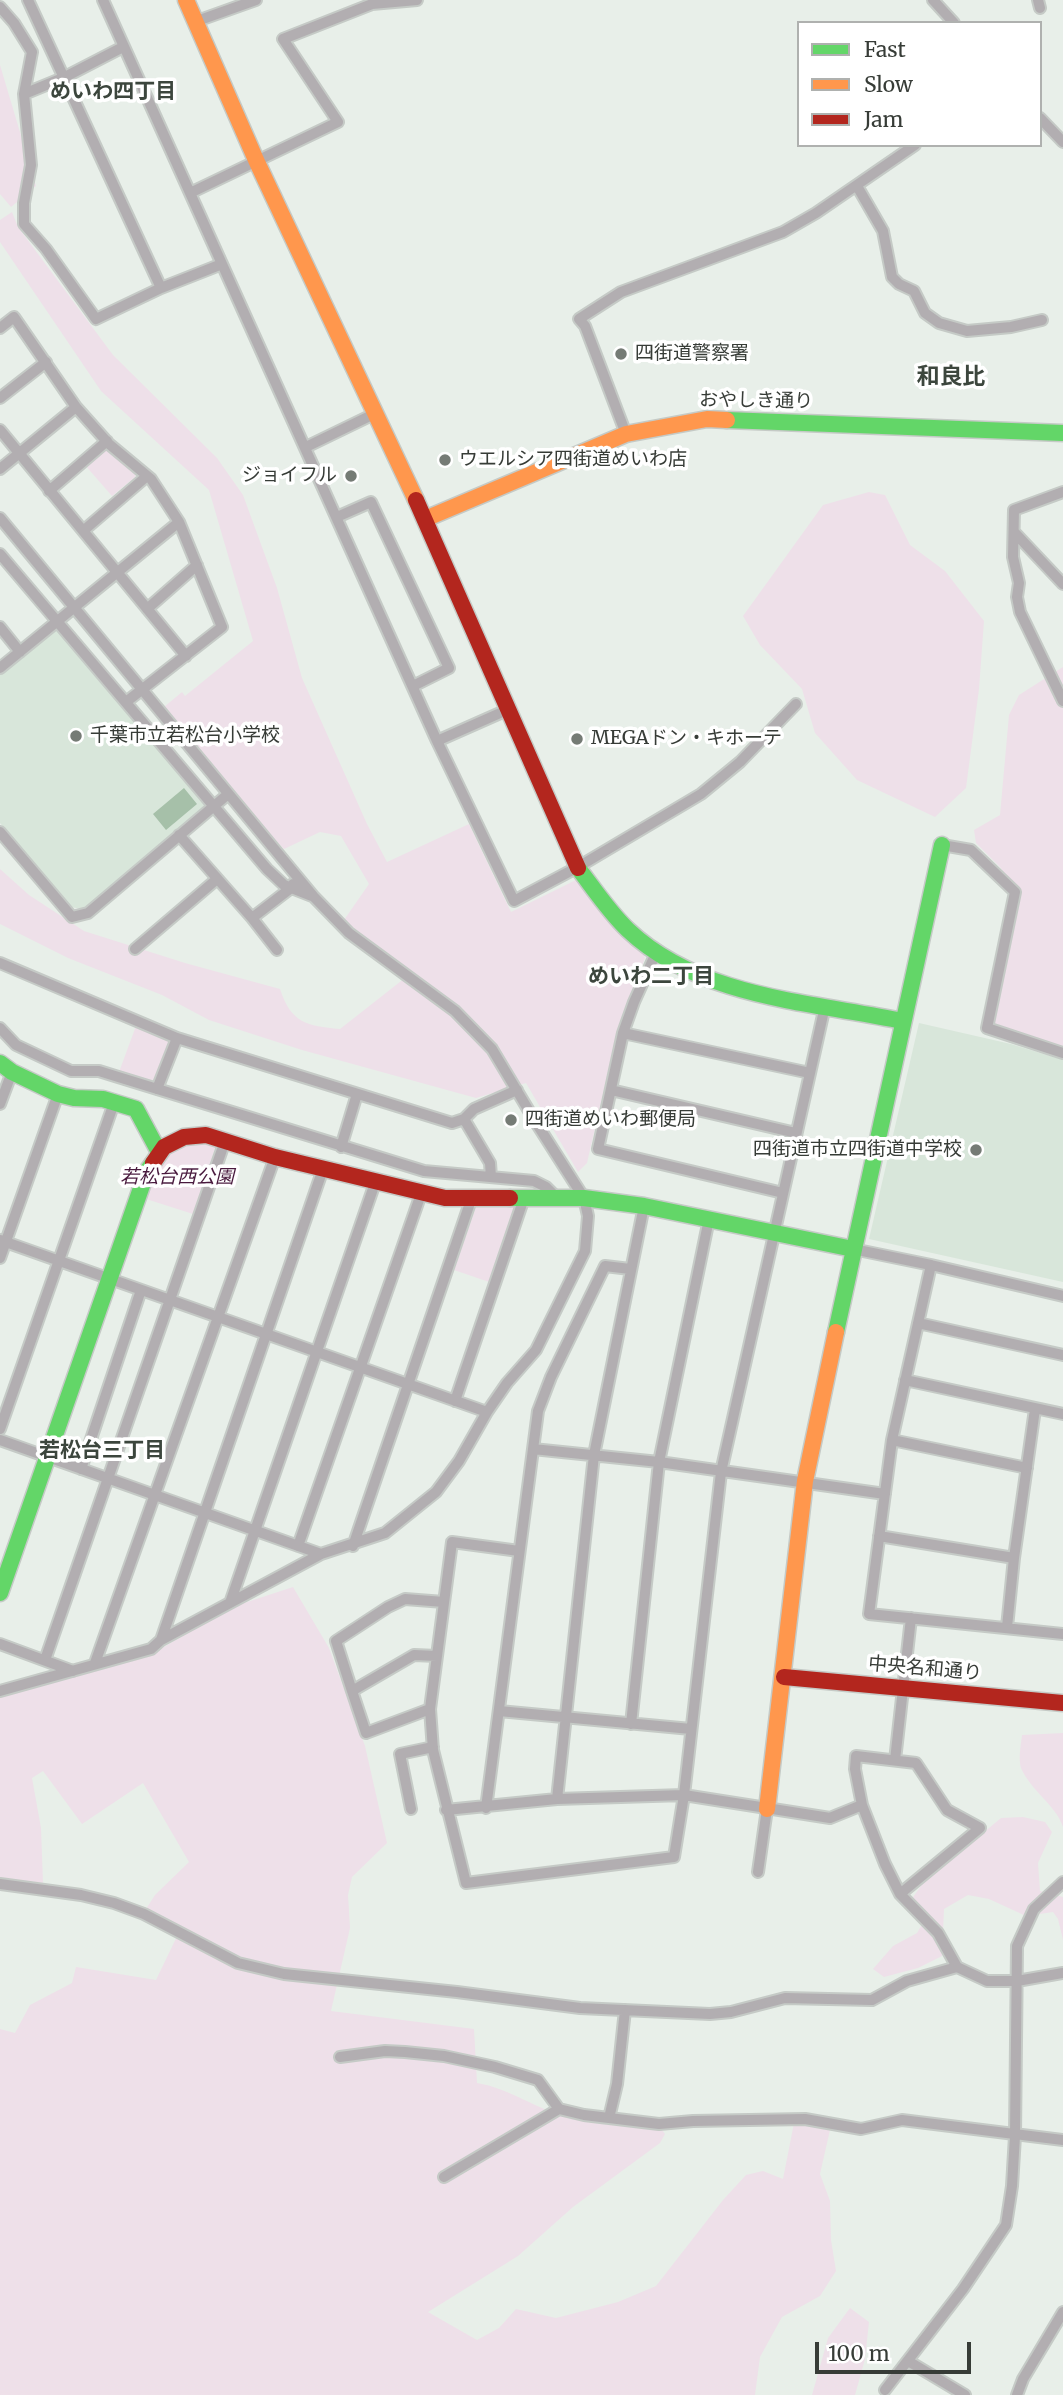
<!DOCTYPE html>
<html>
<head>
<meta charset="utf-8">
<style>
	body { margin:0 }
	#map { position:relative; width:1063px; height:2395px; overflow:hidden; background:#e8efe9; font-family:Merriweather,serif }
	canvas { display:block }
	.legend { position:absolute; left:797px; top:21px; width:245px; height:126px; box-sizing:border-box; background:#fff; border:2px solid #afb1af; margin:0; padding:9px 12px; list-style:none; font-size:21px; color:#373c37 }
	.legend li { display:flex; align-items:center; gap:14px; height:35px }
	.legend b { width:35px; border:2px solid #afb1af }
	.scale { position:absolute; left:815px; top:2342px; width:156px; height:32px; box-sizing:border-box; border:4px solid #373c37; border-top:0; padding-left:9px; font-size:21px; line-height:24px; white-space:nowrap; color:#373c37; -webkit-text-stroke:5px #fff; paint-order:stroke }
</style>
</head>
<body>
<div id="map">
<canvas width="1063" height="2395"></canvas>
<ul class="legend">
<li><b style="height:9px;background:#63d668"></b>Fast</li>
<li><b style="height:9px;background:#ff974d"></b>Slow</li>
<li><b style="height:9px;background:#b3261e"></b>Jam</li>
</ul>
<div class="scale">100 m</div>
</div>
<script>
const ctx = document.querySelector('canvas').getContext('2d');
ctx.lineJoin = 'round';
function fillPath(path, color) {
  ctx.fillStyle = color;
  ctx.fill(path, 'evenodd');
}
function stroke(path, color, width, dash) {
  ctx.strokeStyle = color;
  ctx.lineWidth = width;
  ctx.lineCap = dash ? 'butt' : 'round';
  ctx.setLineDash(dash || []);
  ctx.stroke(path);
}
function label(font, color, halo, rows, align = 'center') {
  ctx.font = font + ' Merriweather,"Noto Sans JP",serif';
  ctx.lineWidth = 7;
  ctx.setLineDash([]);
  ctx.textBaseline = 'middle';
  ctx.strokeStyle = halo;
  ctx.fillStyle = color;
  for (const [text, x, y, turn = 0] of rows) {
    ctx.save();
    ctx.translate(x, y);
    ctx.rotate((+turn || 0) * Math.PI / 180);
    ctx.textAlign = isNaN(turn) ? turn : align;
    if (halo) ctx.strokeText(text, 0, 0);
    ctx.fillText(text, 0, 0);
    ctx.restore();
  }
}
const built = new Path2D(`
	M54 627 62 628 206 801 205 807 83 909 70 907 0 823V671Z
	M919 1023 1011 1044 1063 1060V1282L869 1239Z`);
const green = new Path2D(`
	M0 65 36 186 11 207 0 194Z
	M12 212 18 227 113 355 217 458 243 495 277 588 302 678 367 824 387 862 469 824 511 912 576 880 609 923 642 949 645 958 617 1032 587 1163 578 1172 526 1083 476 1098 302 1050 209 1020 162 995 68 958 0 924V869L29 895 84 931 185 963 280 989C291 1023 307 1026 340 1029L410 974 344 920 369 884 341 836 320 832 284 849 232 796 165 712 167 710 164 707 182 692 185 696 253 641 209 490 101 391 0 242V220Z
	M103 447 110 448 136 472 135 477 112 496 84 464Z
	M869 492 885 495 910 545 945 571 984 621 979 689 966 788 935 817 857 780 815 733 802 689 760 645 743 616 823 505Z
	M1063 667V1047L1000 1027 994 1023 1020 896 1000 867 976 843 974 830 1000 815 1009 715 1019 695Z
	M136 1026 171 1039 157 1078 150 1081 119 1072Z
	M217 1142 193 1214 143 1198 151 1172 178 1143Z
	M480 1203 515 1204 517 1208 492 1283 454 1270 476 1207Z
	M293 1587 329 1648 365 1746 387 1843 352 1877 348 1895 350 1928 331 2011 474 2029 477 2083C509 2088 538 2110 569 2118 599 2126 632 2126 662 2130L665 2134 660 2143 573 2207 518 2256 428 2312 477 2340 499 2328 516 2309 556 2318 618 2302 656 2286 723 2200 746 2175 763 2171 783 2179 794 2123H806L830 2130 820 2174 830 2201 831 2240 836 2271 820 2296 782 2317 760 2357 755 2395H0V2029L15 2033 30 2005 72 1983 76 1967 156 1980 181 1928 146 1909 155 1895 189 1862 143 1783 82 1824 43 1771 32 1778 41 1828 43 1883 0 1878V1696L152 1654 232 1607Z
	M1063 1733V1827C1056 1805 1031 1791 1021 1768 1018 1759 1021 1744 1022 1735Z
	M1023 1817 1045 1822 1052 1832 1038 1863 1040 1891 1063 1897V1940L1058 1919 1053 1912 1026 1916 989 1899 968 1895 944 1909 942 1956 918 1968 884 1977 873 1969 893 1946 917 1933 928 1914 911 1900 923 1883 1001 1818Z
	M850 2308 869 2322 865 2359 855 2395H812L828 2338Z`);
const water = new Path2D(`
	M184 788 197 804 166 830 153 814Z`);
const street = new Path2D(`
	M28 0 161 288
	M103 0 437 741 514 901 578 867 701 794 740 762 796 704
	M933 0 954 23
	M1038 0 1040 8
	M0 7 14 23 32 52 24 94 31 165 24 203V224L46 249 96 319 161 288 222 264
	M197 21 256 0
	M24 94 63 78 123 47
	M1040 118 1063 142
	M857 186 883 231 892 277 899 284 914 291 925 313 939 323 967 331 1011 327 1042 320
	M190 193 338 122 283 39 372 4 417 0
	M0 328 14 317 76 407 109 444 151 479 179 522 222 627 126 702
	M0 398 46 362
	M0 430 186 656
	M626 434 585 326 579 319 621 292 783 232 816 213 915 145
	M306 447 374 414
	M0 469 76 407
	M49 491 107 441
	M1063 492 1014 510 1013 557 1019 583 1017 597 1020 612 1063 701
	M337 517 371 502 449 668 413 686
	M0 518 314 897 349 933 455 1011 492 1049 535 1121 584 1198 588 1216 585 1251 536 1350 507 1383 487 1412 459 1461 436 1492 385 1533 321 1554 161 1640 151 1649 0 1691
	M83 531 147 476
	M1015 533 1063 584
	M0 554 267 869 284 885 312 896
	M147 609 197 565
	M0 627 20 652
	M0 668 179 522
	M437 741 507 710
	M0 832 72 917 88 913 227 795
	M179 835 252 918 277 950
	M942 845 971 850 1015 892 987 1028 1063 1053
	M252 918 291 888 293 884
	M135 949 217 879
	M656 953 634 1002 623 1033 598 1149 783 1193
	M0 963 177 1038 452 1123 464 1119 474 1109 517 1090
	M0 1028 16 1045 71 1071H99L115 1076 424 1171 534 1181 546 1187 557 1198
	M623 1033 810 1073
	M157 1089 177 1038
	M611 1090 796 1133
	M0 1104 12 1072
	M464 1119 490 1163 491 1177
	M341 1147 357 1094
	M0 1240 487 1412
	M853 1249 931 1265 1063 1296
	M0 1258 58 1094
	M931 1265 892 1440 869 1614 1063 1634
	M918 1323 1063 1355
	M905 1380 1063 1414
	M455 1401 524 1198
	M0 1429 114 1103
	M0 1440 321 1554
	M892 1440 1027 1468
	M533 1449 659 1462 885 1494
	M81 1469 141 1290
	M879 1536 1014 1558
	M298 1546 421 1194
	M353 1546 472 1197
	M519 1551 452 1542 430 1709 433 1750 466 1883 674 1857 684 1795 721 1472 825 1006
	M230 1603 375 1183
	M1007 1627 1014 1558 1035 1409
	M161 1640 323 1169
	M0 1644 73 1671
	M437 1656 414 1655 352 1691 336 1641 388 1607 405 1599 444 1602
	M45 1660 225 1141
	M95 1663 275 1157
	M352 1691 366 1733 430 1709
	M499 1711 691 1729
	M631 1724 659 1462 709 1219
	M895 1760 911 1618
	M557 1799 594 1455 644 1206
	M486 1808 538 1411 551 1377 605 1266 630 1269
	M411 1809 400 1754 433 1747
	M446 1810 557 1799 684 1795 830 1818 862 1805
	M758 1872 767 1809
	M0 1884 81 1895 114 1903 144 1914 238 1963 284 1974 457 1992 580 2008 710 2014 731 2012 785 1998 872 2000 907 1981 957 1967
	M900 1894 980 1828 947 1810 916 1763 856 1756 855 1769 862 1805 885 1864 900 1894 938 1933 957 1967 987 1981H1017L1063 1973
	M340 2057 385 2051 405 2052 444 2056 495 2067 538 2080 559 2109 584 2115 659 2124 693 2121 805 2119 861 2129 902 2120 1063 2140
	M609 2118 617 2084 625 2010
	M444 2177 559 2109
	M908 2361 965 2395
	M885 2390 963 2289 1006 2225 1012 2186 1015 2136 1017 1946 1034 1909 1063 1882
	M1017 2395 1023 2379 1063 2312`);
const fast = new Path2D(`
	M727 420 1063 433
	M578 868C594 889 609 912 628 930 700 998 811 1002 903 1021
	M0 1063 12 1072 58 1094 74 1098 103 1099 136 1109 159 1152
	M510 1198H584L644 1206 853 1249
	M836 1332 942 845
	M0 1593 147 1171 153 1163`);
const slow = new Path2D(`
	M186 0 256 160 416 500
	M425 519 626 434 707 419 727 420
	M767 1809 805 1481 836 1332`);
const jam = new Path2D(`
	M416 500 578 868
	M153 1163 164 1147 184 1137 206 1135 275 1157 445 1198H510
	M784 1677 1063 1703`);
const markers = [
	[621,354,7,"#757b75"],
	[445,460,7,"#757b75"],
	[351,476,7,"#757b75"],
	[76,736,7,"#757b75"],
	[577,739,7,"#757b75"],
	[511,1120,7,"#757b75"],
	[976,1150,7,"#757b75"]
];
const poiNames = [
	["四街道警察署",635,354],
	["ウエルシア四街道めいわ店",459,460],
	["ジョイフル",337,476,"right"],
	["千葉市立若松台小学校",90,736],
	["MEGAドン・キホーテ",591,739],
	["四街道めいわ郵便局",525,1120],
	["四街道市立四街道中学校",962,1150,"right"]
];
const streetNames = [
	["おやしき通り",756,401,1],
	["中央名和通り",925,1669,5]
];
const parkNames = [
	["若松台西公園",177,1178]
];
const neighbourhoodNames = [
	["めいわ四丁目",113,92],
	["めいわ二丁目",651,977],
	["若松台三丁目",102,1451]
];
const quarterNames = [
	["和良比",951,377]
];
fillPath(built, '#d8e6da');
fillPath(green, '#eee0e9');
fillPath(water, '#a6c0a9');
stroke(street, '#c5cac6', 14);
stroke(fast, '#c5cac6', 19);
stroke(slow, '#c5cac6', 19);
stroke(jam, '#c5cac6', 19);
stroke(street, '#b2aeb1', 10);
stroke(fast, '#63d668', 16);
stroke(slow, '#ff974d', 16);
stroke(jam, '#b3261e', 16);
for (const [x, y, r, color] of markers) {
  const dot = new Path2D();
  dot.arc(x, y, r, 0, 2 * Math.PI);
  ctx.fillStyle = color;
  ctx.fill(dot);
  stroke(dot, '#fff', 2.5);
}
label('19px', '#373c37', '#fff', poiNames, 'left');
label('19px', '#373c37', '#fff', streetNames);
label('italic 19px', '#491a3e', '#fff', parkNames);
label('bold 21px', '#3c463d', '#fff', neighbourhoodNames);
label('bold 23px', '#3c463d', '#fff', quarterNames);
</script>
</body>
</html>
